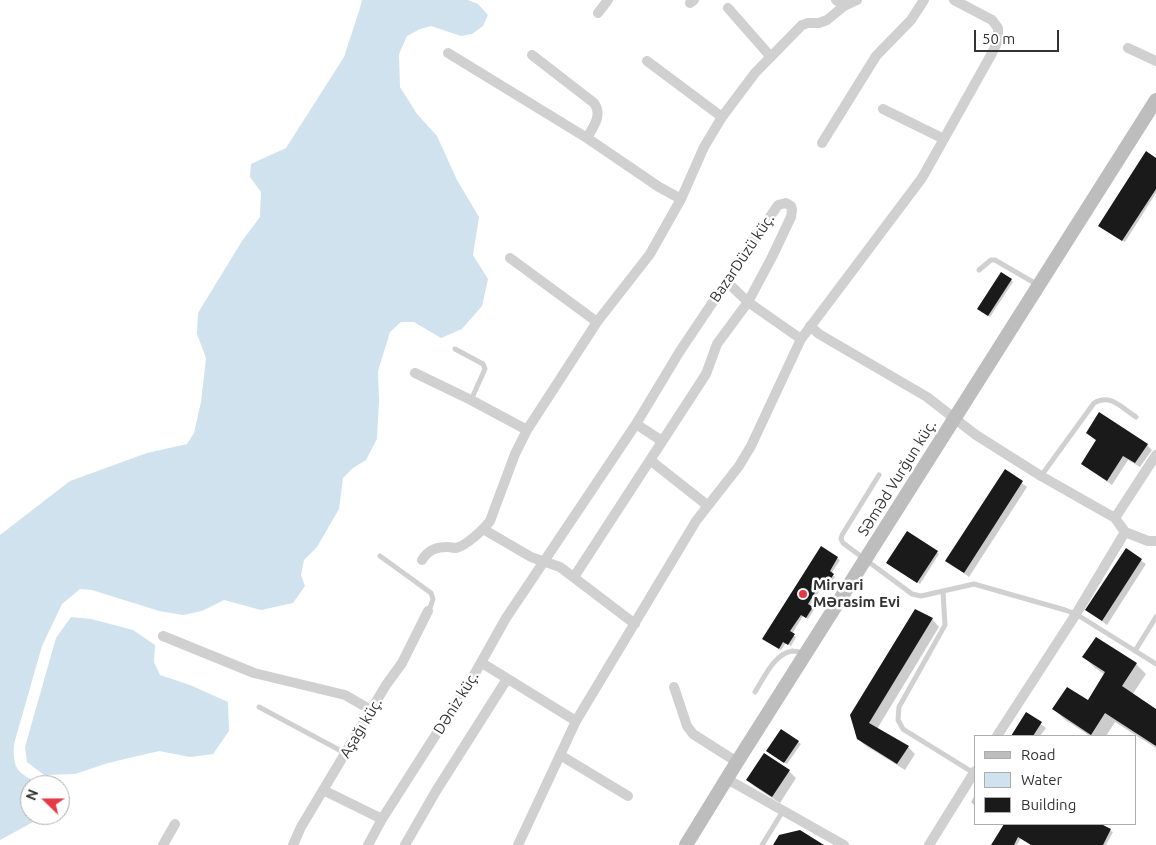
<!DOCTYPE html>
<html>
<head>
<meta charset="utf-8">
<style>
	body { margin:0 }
	#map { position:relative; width:1156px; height:845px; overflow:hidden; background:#fff; font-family:Ubuntu,sans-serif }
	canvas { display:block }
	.legend { position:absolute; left:974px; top:735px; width:162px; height:90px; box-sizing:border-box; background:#fff; border:1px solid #adadad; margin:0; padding:6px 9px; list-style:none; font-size:15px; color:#333 }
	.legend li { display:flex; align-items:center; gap:10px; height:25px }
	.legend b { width:25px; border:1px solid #adadad }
	.north { position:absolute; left:20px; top:775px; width:50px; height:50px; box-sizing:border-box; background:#fff; border:1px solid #adadad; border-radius:50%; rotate:292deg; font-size:14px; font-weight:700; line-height:20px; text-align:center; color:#333 }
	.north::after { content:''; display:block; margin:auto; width:18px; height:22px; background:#e63946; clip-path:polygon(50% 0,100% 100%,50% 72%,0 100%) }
	.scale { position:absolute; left:974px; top:30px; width:85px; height:22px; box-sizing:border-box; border:2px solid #333; border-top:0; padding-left:6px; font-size:15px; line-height:18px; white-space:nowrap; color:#333; -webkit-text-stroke:4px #fff; paint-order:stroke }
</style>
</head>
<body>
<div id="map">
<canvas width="1156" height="845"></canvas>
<ul class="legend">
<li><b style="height:6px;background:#bdbdbd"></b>Road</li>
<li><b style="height:14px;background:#cfe2ee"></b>Water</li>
<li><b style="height:14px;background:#1a1a1a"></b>Building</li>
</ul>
<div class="north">N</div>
<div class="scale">50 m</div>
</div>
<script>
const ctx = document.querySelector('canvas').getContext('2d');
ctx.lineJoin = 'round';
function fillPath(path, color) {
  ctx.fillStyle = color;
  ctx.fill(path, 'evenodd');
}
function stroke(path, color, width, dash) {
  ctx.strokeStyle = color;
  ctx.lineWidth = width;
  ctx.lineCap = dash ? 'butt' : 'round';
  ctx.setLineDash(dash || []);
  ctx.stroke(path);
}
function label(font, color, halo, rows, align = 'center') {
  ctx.font = font + ' Ubuntu,sans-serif';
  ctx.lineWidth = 5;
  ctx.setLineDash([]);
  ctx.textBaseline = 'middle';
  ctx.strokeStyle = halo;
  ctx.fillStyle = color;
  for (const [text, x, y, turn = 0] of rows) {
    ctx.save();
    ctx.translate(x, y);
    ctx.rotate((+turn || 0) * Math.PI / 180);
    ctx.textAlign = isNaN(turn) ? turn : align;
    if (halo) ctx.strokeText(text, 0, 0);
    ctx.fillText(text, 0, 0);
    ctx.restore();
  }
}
const water = new Path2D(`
	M362 0H468L478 4 488 15 483 26 472 34 461 36 431 26 420 29 407 36 399 54 400 87 417 114 437 136 457 180 479 217 473 255 488 279 482 306 462 329 441 338 414 322H401L390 332 378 371 379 401 377 439 366 460 353 468 343 478 339 509 317 547 304 560 301 575 305 586 293 603 261 610 224 600 202 611 183 615 159 611 92 590 80 589 62 604 42 646 14 744C12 772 20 774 43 785H30V815H40L35 821 0 840V535L70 481 147 453 187 444 194 433 201 402 206 358 197 334 198 313 242 241 260 217 261 192 250 177 251 164 286 148 344 57 360 8Z
	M71 617 91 619 133 630 155 645 154 662 160 675 190 685 228 702 229 731 213 754 190 757 159 751 108 763 75 774 44 775 27 762 25 747 56 638Z`);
const shadow = new Path2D(`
	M1156 159V193L1125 242 1102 227Z
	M1011 280 1013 282 990 317 980 311Z
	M1087 433 1147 445 1152 450 1140 467 1128 460 1112 485 1082 464 1097 441Z
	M1005 471 1027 487 969 577 947 561Z
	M821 547 840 560 831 574 835 577 830 585 825 582 809 607 814 610 808 619 803 616 792 634 796 637 791 646 786 643 781 650 766 640Z
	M1126 550 1146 564 1107 625 1087 610Z
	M937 552 939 554 920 584 890 565Z
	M932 619 939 627 877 729 908 747 915 754 905 770 866 746 858 739Z
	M1084 657 1136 664 1146 674 1132 695 1156 710V748L1115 722 1106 736H1090L1064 719 1054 709 1088 702 1105 675 1094 667Z
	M1027 714 1046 728 1040 736H1012Z
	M781 730 801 744 787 764 769 753Z
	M789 771 796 778 780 803 755 787 748 780Z
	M975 795V806L971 802Z
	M1006 824H1098L1113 832 1106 845H1032L1021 838 1017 845H993Z`);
const building = new Path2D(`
	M1146 151 1156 158V189L1122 241 1098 226Z
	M1001 272 1012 279 988 316 977 309Z
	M1099 412 1148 444 1135 463 1123 456 1107 481 1081 464 1096 440 1086 433Z
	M1005 469 1023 481 964 573 945 561Z
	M907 531 938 551 917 583 886 563Z
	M821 546 838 557 830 571 834 574 827 584 822 581 808 604 813 607 806 618 801 615 790 631 795 634 788 645 783 642 779 649 762 639Z
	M1126 548 1142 559 1102 621 1085 610Z
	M915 609 933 618 869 723 909 746 897 764 857 739 850 715Z
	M1096 637 1137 663 1122 686 1156 709V746L1105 713 1091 735 1052 709 1067 687 1088 700 1105 672 1082 657Z
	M1026 712 1042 722 1033 736H1011Z
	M781 729 799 741 784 763 766 751Z
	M764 753 790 770 772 797 746 780Z
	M1004 824H1101L1111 829 1103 845H1031L1018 837 1014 845H991Z
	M800 830 824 845H773L779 835Z`);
const lane = new Path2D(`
	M979 270 991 260H995L1038 285
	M455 349 483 364 485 369 471 400
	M879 475 842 535 841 539 843 543 912 594 921 596 974 584 1065 610 1076 614 1156 664
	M1041 476 1094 403C1110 393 1122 408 1136 417
	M380 556 431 593 433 599 429 611
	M943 592 945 625 899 707 898 720 903 729 974 773
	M1135 651 1156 617
	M755 692C764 678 774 654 792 651 795 651 800 652 804 652
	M259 707 345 753
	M762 845 783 811`);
const street = new Path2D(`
	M836 0 844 6
	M690 3 694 0
	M728 8 771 57
	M598 13 608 0
	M1128 48 1156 61
	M448 53 587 138 659 187 681 199
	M532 55 594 103C603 115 593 127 587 138
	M647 61 722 117
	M883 109 944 139
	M822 143 876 56 911 20 924 0
	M510 258 597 322
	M726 281 748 302 801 339
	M810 326 819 334 927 397 976 435 1041 476 1115 518 1125 532 1076 614 997 736
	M415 373 471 400 527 430
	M636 424 662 441
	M650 460 707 505
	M1115 518 1156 455
	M483 529 531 557 560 567 635 624
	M1125 532 1148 541H1156
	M422 560C428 550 436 547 448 547 451 547 453 548 456 548 466 546 484 529 490 521L515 454 527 430 597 322 650 254 681 199 704 147 722 117 755 73 802 25 808 23H819L827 20 844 6 857 0
	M163 636 254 673 345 695 371 710
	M482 663 576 721
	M674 687 687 726 693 734 737 762
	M560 755 628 796
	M727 779 844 845
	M323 790 382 819
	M163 845 175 824
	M293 845 301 827 386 685 402 663 428 611
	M368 845 382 819 474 675 506 618 636 424 680 351 778 205 786 203 791 206 792 210 791 217 772 257 748 302 717 344 706 374 574 577
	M405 845 436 791 507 679
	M518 845 576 721 696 521 739 466 751 446 801 339 922 178 991 55 998 41V28L992 20 954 0
	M929 845 975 771`);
const secondary = new Path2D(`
	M686 845 737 762 1156 100`);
const markers = [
	[803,594,5,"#e63946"]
];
const streetNames = [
	["BazarDüzü küç.",742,258,-56],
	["Səməd Vurğun küç.",897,478,-58],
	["Dəniz küç.",456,703,-58],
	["Aşağı küç.",361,728,-59]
];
const poiNames = [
	["Mirvari",813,585],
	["Mərasim Evi",813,602]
];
fillPath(water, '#cfe2ee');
fillPath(shadow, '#0003');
fillPath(building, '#1a1a1a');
stroke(lane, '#d0d0d0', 5);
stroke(street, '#d0d0d0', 10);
stroke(secondary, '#bdbdbd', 14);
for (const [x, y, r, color] of markers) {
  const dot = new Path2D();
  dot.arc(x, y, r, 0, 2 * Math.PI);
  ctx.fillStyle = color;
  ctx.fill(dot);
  stroke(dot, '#fff', 2);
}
label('15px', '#333', '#fff', streetNames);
label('bold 15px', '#333', '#fff', poiNames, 'left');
</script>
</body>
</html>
